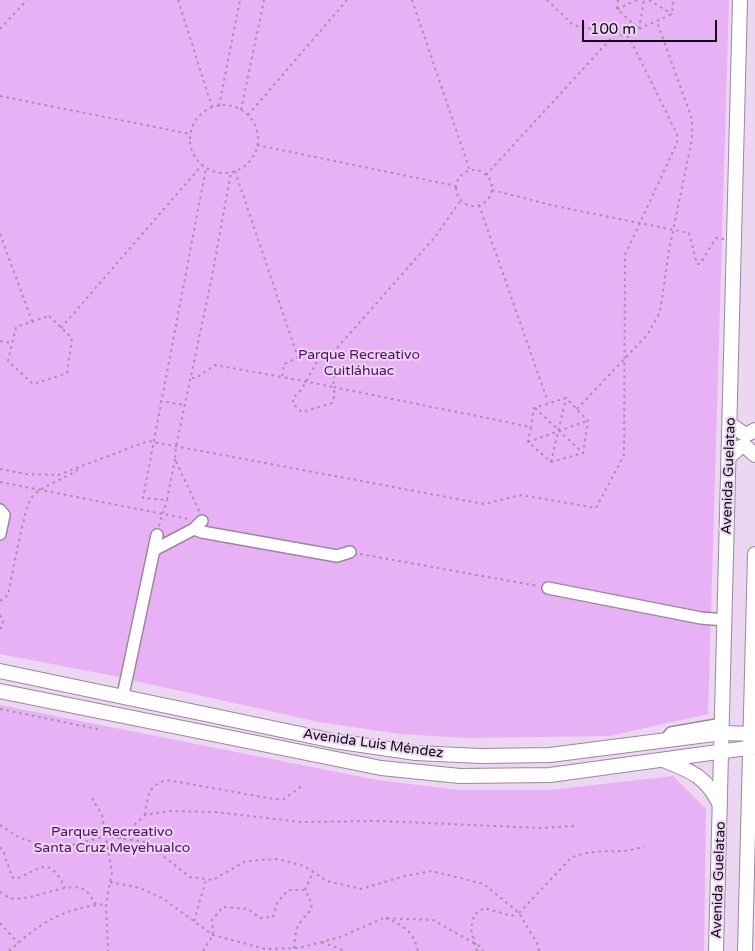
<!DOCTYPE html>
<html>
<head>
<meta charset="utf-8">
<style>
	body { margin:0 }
	#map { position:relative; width:755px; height:951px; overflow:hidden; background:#ecd6f2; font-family:"Varela Round",sans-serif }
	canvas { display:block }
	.scale { position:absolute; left:582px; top:20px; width:135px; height:22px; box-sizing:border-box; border:2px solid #120b14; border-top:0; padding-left:6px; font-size:15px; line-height:18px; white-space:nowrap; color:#120b14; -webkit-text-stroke:4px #ecd6f2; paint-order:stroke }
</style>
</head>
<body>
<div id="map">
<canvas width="755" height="951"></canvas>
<div class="scale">100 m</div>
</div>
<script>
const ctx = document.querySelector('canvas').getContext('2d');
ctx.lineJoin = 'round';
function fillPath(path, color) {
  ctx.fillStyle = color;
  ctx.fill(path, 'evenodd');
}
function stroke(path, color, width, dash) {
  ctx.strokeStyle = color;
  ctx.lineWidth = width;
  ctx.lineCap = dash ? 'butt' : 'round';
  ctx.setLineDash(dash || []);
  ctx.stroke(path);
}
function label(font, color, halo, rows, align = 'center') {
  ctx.font = font + ' "Varela Round",sans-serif';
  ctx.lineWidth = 4;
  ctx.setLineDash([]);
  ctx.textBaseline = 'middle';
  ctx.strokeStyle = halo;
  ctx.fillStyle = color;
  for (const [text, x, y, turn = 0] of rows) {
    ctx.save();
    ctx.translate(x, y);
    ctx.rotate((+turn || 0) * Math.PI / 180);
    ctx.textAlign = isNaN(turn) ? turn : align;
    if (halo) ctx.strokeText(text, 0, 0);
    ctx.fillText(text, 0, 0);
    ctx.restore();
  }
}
const green = new Path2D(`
	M0 0H729L708 714 609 736 466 738 400 734 319 722 109 675 0 654Z
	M0 705 377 780 459 790H551L673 776 706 809 704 951H0Z`);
const path = new Path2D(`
	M178 0 212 107
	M412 0 470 171
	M618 0 617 9 639 29 672 14 673 0
	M649 0 672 14
	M617 9 637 0
	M0 29 27 0
	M639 29 644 0
	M0 96 190 134
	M190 139a34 34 0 1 1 68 0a34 34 0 1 1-68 0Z
	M219 106 240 0
	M241 110 264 0
	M248 115 347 0
	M257 145 456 186
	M456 188a18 18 0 1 1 36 0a18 18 0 1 1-36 0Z
	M235 171 298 358
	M486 175 616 33
	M492 190 555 206 689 233 697 264H700L716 238 724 239
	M479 205 548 402
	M0 234 32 321
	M49 316 72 338 67 373 33 384 8 361 16 327Z
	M61 328 202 165
	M0 341 12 343
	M320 356 302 389 293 398V404L302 412 332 403 335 394 333 387 531 427 528 442 551 462 583 453 588 421 566 398 534 408 531 427
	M329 357 331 366 335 372 333 387 282 377 284 364 303 355 329 357 435 237 461 200
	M192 378H196L215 365 282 377
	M160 401 185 405
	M535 408 583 453
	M577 409 648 334 660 312 669 250 692 139V119L657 22
	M528 442 587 421
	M175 459 167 500 143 498 206 168
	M551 462 566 398
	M0 469 25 474 58 475 148 441 484 504 521 495 596 508 624 455 625 255 677 143V134L629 37 573 25 547 0
	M0 482 189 519
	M199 511 175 459 176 446 211 282 231 172
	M159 526 167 500
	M360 554 538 586
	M0 601 8 595C11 580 25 505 31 498 41 485 66 479 80 468
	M0 615 3 622 0 630
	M0 709 102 730
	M92 798 102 815 112 872 106 904 108 951
	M145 815C148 796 147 786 167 780L274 799H284L303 785
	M0 825 20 838 44 845 69 846 106 836 145 842 190 877 213 880 246 861 278 859 304 866 327 881 361 889 405 876 432 871 484 884 519 913 538 945 539 951
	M120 838 145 815 170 811 215 812 300 822 380 821 541 828 575 826
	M0 847 4 853 12 877 16 879C42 868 49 855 65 888
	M110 882 140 888 162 898 213 935 265 949 298 948 322 942 340 937 384 918 433 920 481 947 483 951
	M305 890 313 872
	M0 892C3 893 7 897 10 898 31 903 73 877 87 892 91 895 93 901 96 905
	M519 913 571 858C596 846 622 856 644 846
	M386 918C404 926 413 931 418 951
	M194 921 206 880
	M0 923 18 943
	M322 942 345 951
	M9 951C41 922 62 909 105 904
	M203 951 213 935 212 920 223 907 248 909 260 918 273 917 277 903 288 890H305C318 913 309 908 299 924 295 930 295 941 294 948L296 951
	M477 951 471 929 474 915 484 908 512 916 517 912`);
const minor = new Path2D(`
	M0 510 4 515 0 534
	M194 529 202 532 337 556 350 552
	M154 550 194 529 202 521
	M548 588 701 618 725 620
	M123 695 157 535
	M665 741 671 733 717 725 722 733`);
const major = new Path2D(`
	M731 425 746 435 755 430
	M730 456 740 447H746L755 455
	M0 671 334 741 416 753 481 756 550 755 722 733 755 734
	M0 691 381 768 460 776 550 775 755 747
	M663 760C691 771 706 776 720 805
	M716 951 740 0
	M745 951 755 554`);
const parkNames = [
	["Parque Recreativo",359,355],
	["Cuitláhuac",359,371],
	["Parque Recreativo",112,832],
	["Santa Cruz Meyehualco",112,848]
];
const streetNames = [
	["Avenida Guelatao",729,476,-88],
	["Avenida Luis Méndez",373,744,8],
	["Avenida Guelatao",719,880,-88]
];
fillPath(green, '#e8b0f5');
stroke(minor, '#9c87a1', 14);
stroke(major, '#9c87a1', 16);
stroke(path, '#a291a7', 2, [2.5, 4]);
stroke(minor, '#fff', 11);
stroke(major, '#fff', 14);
label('14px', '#540e63', '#ecd6f2', parkNames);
label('14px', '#120b14', '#ecd6f2', streetNames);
</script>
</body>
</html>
